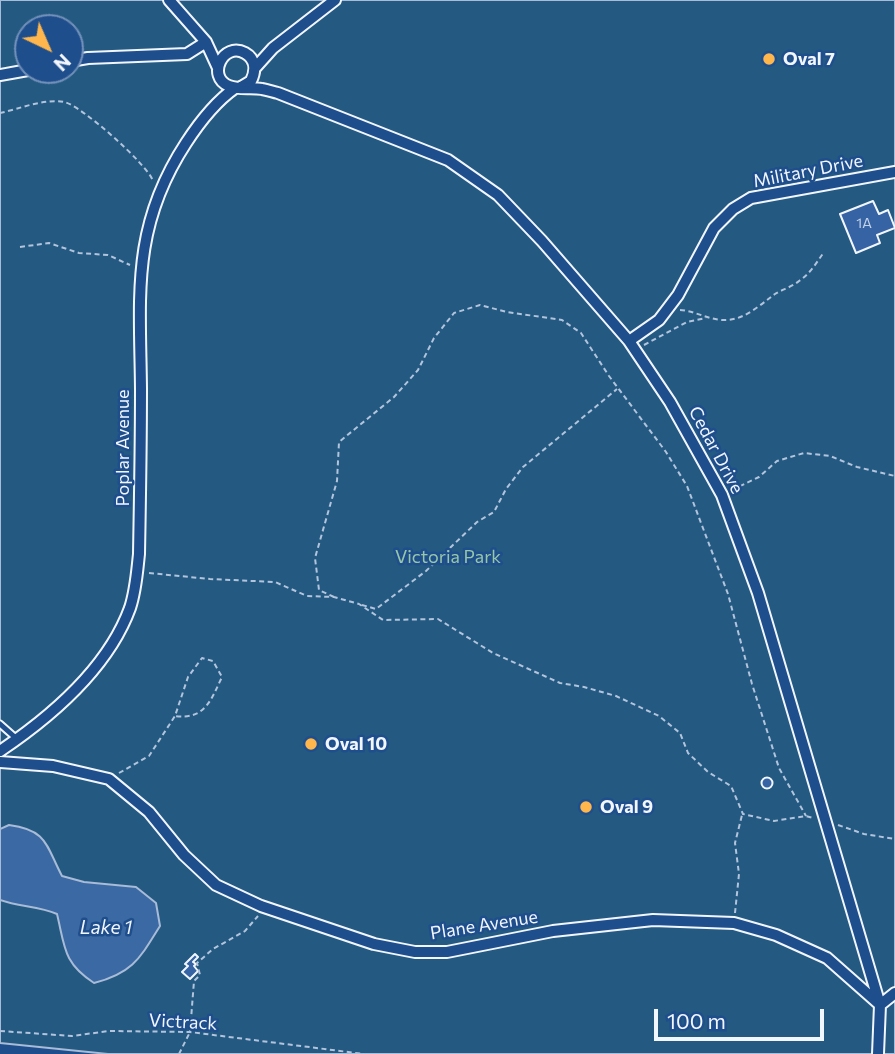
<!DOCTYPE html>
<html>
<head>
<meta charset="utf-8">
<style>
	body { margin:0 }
	#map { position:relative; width:895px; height:1054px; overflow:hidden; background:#1f4e8c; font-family:Commissioner,sans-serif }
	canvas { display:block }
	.north { position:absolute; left:14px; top:14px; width:70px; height:70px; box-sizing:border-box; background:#1f4e8c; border:2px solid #7391ba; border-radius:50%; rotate:136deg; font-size:19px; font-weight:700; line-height:28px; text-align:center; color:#f2f6ff }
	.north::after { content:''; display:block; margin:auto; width:24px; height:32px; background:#ffb74d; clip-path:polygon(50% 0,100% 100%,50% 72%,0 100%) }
	.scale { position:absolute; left:654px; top:1009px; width:170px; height:32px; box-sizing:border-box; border:4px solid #f2f6ff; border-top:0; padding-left:9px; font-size:21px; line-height:24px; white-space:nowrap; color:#f2f6ff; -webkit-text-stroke:5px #1f4e8c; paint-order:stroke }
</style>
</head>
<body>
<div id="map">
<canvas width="895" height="1054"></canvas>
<div class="north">N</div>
<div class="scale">100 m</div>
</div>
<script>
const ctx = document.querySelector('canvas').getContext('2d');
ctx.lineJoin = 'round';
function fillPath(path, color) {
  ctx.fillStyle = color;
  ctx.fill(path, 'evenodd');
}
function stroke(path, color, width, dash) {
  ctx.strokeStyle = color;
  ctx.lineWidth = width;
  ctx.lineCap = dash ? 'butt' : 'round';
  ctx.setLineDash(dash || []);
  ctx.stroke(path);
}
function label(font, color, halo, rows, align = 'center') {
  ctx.font = font + ' Commissioner,sans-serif';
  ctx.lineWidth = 5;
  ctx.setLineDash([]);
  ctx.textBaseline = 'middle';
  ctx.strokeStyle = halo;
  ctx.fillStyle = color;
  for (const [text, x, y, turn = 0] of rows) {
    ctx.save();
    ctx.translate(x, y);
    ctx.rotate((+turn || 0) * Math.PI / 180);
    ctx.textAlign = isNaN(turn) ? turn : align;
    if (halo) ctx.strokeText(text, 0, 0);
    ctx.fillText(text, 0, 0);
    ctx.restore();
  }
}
const green = new Path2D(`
	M0 0H895V1054H108L0 1043ZM28 28H70V70H28Z`);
const water = new Path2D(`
	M9 825C48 830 46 846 62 876L84 882 136 887 156 903 160 926C140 958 133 973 94 983 63 963 65 947 57 914 38 906 19 907 0 900V829Z`);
const building = new Path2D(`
	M873 201 879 214 888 210 895 228 877 235 880 243 856 253 840 214Z
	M761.5 783a5.5 5.5 0 1 1 11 0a5.5 5.5 0 1 1-11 0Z
	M195 954 198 957 193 962 196 964 194 966 198 971 190 979 182 972 188 966 185 964Z`);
const path = new Path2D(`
	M0 113C19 109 45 98 64 102 81 105 148 165 153 181
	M20 247 49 243 79 253 108 255 130 265
	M680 310C696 311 710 321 727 320 746 319 761 304 775 294 783 289 792 287 799 281 810 274 817 262 824 252
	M644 345 687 322 706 318
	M732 490 759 477 777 461 804 453 830 456 857 467 895 476
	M149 573 210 579 275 582 307 596 334 597 359 604 383 620 438 619 493 653 560 683 584 687 616 696 659 716 680 733 688 753 708 772 731 786 743 814 774 821 806 816 813 818
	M334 597 319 590 315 558 337 481 339 442 394 397 418 370 434 338 454 313 480 305 507 312 562 320 581 333 609 376 666 452 687 486 728 594 752 684 779 768 806 816
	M362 605 376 609 426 571 477 522 494 512 506 489 523 467 617 389
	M119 773 149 756 175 716 188 677 202 658 213 661 222 677C211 700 205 720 175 716
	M838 825 864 834 895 839
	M735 913 739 874 735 843 742 815
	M0 1031 72 1036 109 1031 190 1032 364 1054
	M179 1054 190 1032 194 981 200 975 197 963 213 949 245 931 258 916`);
const lane = new Path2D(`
	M0 724 17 739`);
const street = new Path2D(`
	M169 0 206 42 218 68
	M70 61 88 58 187 54 206 42
	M255 68 273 48 335 0
	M0 75 28 70
	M241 87 251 81C256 71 256 59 245 53 223 41 206 77 229 86 239 90 252 87 262 89 268 90 273 92 278 93L448 160 498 195 542 241 629 341 670 402 722 495 758 593 880 1005
	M629 341 659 320 678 295 714 228 733 209 751 198 895 172
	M0 751C52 716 108 668 130 608 136 590 137 572 139 554 140 499 141 444 141 389 140 295 131 227 186 143 199 123 215 102 235 88
	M0 762 53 766 109 779 149 812 184 855 216 885 261 906 374 944 415 952H447L553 931 653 920 734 923 776 935 827 958 878 1003
	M878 1054 880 1005 895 993`);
const markers = [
	[769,59,7,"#ffb74d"],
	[311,744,7,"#ffb74d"],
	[586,807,7,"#ffb74d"]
];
const numberNames = [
	["1A",864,223]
];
const poiNames = [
	["Oval 7",783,59],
	["Oval 10",325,744],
	["Oval 9",600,807]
];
const streetNames = [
	["Military Drive",808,171,-11],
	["Poplar Avenue",123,448,-90],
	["Cedar Drive",716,450,62],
	["Plane Avenue",484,925,-9],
	["Victrack",183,1022,3]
];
const parkNames = [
	["Victoria Park",448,557]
];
const waterNames = [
	["Lake 1",106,928]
];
fillPath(green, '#245a82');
stroke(green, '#a8bbd7', 2);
fillPath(water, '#3b69a3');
stroke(water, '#a8bbd7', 2);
fillPath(building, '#3563a3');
stroke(building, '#f2f6ff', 2);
stroke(lane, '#f2f6ff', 9);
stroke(street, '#f2f6ff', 14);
stroke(path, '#b3c4dc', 2, [5, 3.5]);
stroke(lane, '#1f4e8c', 5);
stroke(street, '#1f4e8c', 10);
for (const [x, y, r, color] of markers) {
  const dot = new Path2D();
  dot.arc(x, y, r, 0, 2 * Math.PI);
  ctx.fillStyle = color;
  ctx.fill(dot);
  stroke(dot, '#1f4e8c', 2.5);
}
label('14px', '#c3d1e8', null, numberNames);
label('bold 18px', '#f2f6ff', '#1f4e8c', poiNames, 'left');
label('18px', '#f2f6ff', '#1f4e8c', streetNames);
label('18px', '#97c8a6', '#1f4e8c', parkNames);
label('italic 19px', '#f2f6ff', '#1f4e8c', waterNames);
</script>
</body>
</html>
